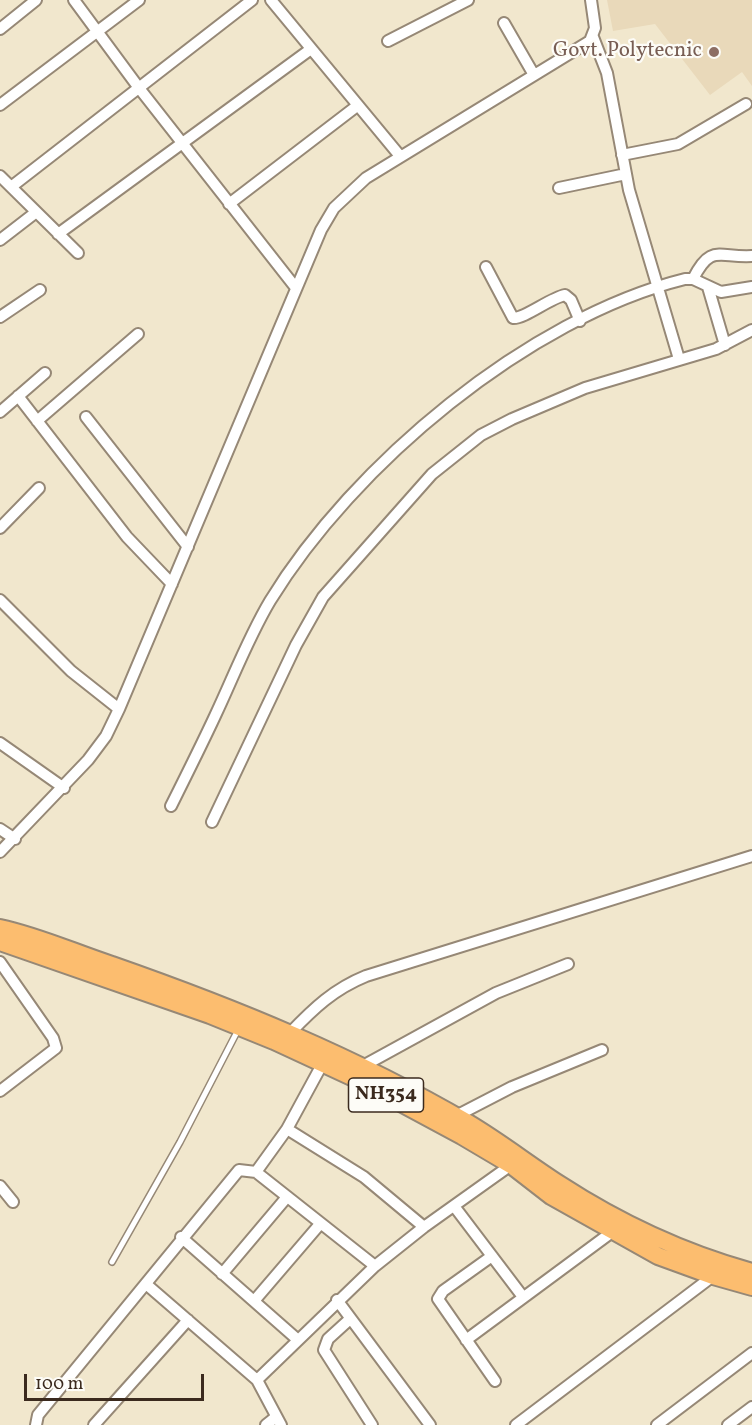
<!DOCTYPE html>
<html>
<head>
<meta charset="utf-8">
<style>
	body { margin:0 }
	#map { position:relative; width:752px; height:1425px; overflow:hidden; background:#f1e7cd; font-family:Vollkorn,serif }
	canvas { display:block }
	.scale { position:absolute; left:24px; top:1374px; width:180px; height:27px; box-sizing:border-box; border:3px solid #3b2a1e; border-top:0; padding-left:8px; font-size:18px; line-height:21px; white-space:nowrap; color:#3b2a1e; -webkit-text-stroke:4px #fdfcf7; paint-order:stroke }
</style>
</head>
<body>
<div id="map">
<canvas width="752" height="1425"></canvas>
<div class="scale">100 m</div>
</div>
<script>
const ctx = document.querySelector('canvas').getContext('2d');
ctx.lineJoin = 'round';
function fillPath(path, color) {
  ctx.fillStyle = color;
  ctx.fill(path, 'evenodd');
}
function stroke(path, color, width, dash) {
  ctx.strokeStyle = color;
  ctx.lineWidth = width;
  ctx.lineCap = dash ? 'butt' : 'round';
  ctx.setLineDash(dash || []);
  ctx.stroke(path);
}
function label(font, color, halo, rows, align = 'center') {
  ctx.font = font + ' Vollkorn,serif';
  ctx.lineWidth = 4.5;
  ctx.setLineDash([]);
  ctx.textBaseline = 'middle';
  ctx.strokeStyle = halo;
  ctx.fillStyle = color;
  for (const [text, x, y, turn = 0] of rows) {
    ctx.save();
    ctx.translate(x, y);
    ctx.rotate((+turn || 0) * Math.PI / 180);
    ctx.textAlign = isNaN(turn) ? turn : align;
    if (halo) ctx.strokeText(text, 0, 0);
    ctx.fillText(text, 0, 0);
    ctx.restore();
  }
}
const built = new Path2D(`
	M607 0H752V86L742 72 710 95 655 24 613 31Z`);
const service = new Path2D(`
	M112 1262 180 1142 239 1028`);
const minor = new Path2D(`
	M74 0 139 88 296 288
	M271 0 400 156
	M504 23 534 75
	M0 29 36 0
	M593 37 607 73 629 190 679 359
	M388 41 468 0
	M0 105 139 0
	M622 155 678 144 746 104
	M0 176 78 253
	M11 187 252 0
	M559 188 626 174
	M229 204 357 106
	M58 234 311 49
	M0 240 35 213
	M486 267 513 318C524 319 550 298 565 295L571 300 580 321
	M693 279C711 243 719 258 752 256
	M708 287 725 345
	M0 317 40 290
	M18 396 127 537 172 584
	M0 412 45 373
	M86 417 188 547
	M37 421 138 334
	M0 528 39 488
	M0 600 71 671 119 709
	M0 743 64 788
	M171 806C186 776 201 746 215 716 233 678 248 638 270 601 353 465 528 318 685 279H693L721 292 752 287
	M212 822 296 645 323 597 432 474 481 435 512 419 585 388 716 349 752 330
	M0 829 15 839
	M0 852 88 760 106 736 119 709 321 230 334 208 366 178 590 41 595 28 591 0
	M0 962 53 1038 56 1048 0 1091
	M290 1033C314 1008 334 989 366 976L752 856
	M363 1066 496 993 568 964
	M456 1116 512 1087 602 1050
	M287 1129 364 1177 424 1227
	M256 1172 287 1129 325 1059
	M0 1186 13 1202
	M454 1206 523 1297
	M181 1237 298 1340
	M492 1256 443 1291 438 1299 495 1381
	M222 1274 287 1197
	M146 1284 257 1380 281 1425
	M337 1300 430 1425
	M254 1301 320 1224
	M350 1319 328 1339 324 1350 372 1425
	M466 1340 612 1232
	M257 1380 375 1266 424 1227 511 1165
	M36 1425 38 1415 239 1170 256 1172 375 1266
	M94 1425 188 1320
	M266 1425 276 1417
	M516 1425 713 1276
	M657 1425 752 1353
	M728 1425 752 1407`);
const trunk = new Path2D(`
	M0 928C38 936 75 953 112 965 235 1008 355 1057 468 1123 500 1142 528 1164 559 1184 619 1223 683 1253 752 1272
	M0 942 210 1015 274 1041 356 1079 462 1136 511 1165 551 1196 658 1256 713 1276 752 1287`);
const markers = [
	[714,52,6,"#8d6e63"]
];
const shields = [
	[386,1095,75]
];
const shieldNames = [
	["NH354",386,1095]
];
const educationNames = [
	["Govt. Polytecnic",702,52]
];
fillPath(built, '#e9d9ba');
stroke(service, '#968876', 8);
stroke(minor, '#968876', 14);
stroke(trunk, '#968876', 20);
stroke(service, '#fff', 5);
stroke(minor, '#fff', 10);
stroke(trunk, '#fcbd6f', 16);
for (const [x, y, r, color] of markers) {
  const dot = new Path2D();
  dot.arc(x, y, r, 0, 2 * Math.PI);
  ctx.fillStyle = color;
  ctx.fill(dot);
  stroke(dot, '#fdfcf7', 2);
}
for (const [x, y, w] of shields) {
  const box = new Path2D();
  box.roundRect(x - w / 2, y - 17, w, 34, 4.5);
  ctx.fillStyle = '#fdfcf7';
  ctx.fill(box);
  stroke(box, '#3b2a1e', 1.5);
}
label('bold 20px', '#3b2a1e', null, shieldNames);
label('21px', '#785e54', '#fdfcf7', educationNames, 'right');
</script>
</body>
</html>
